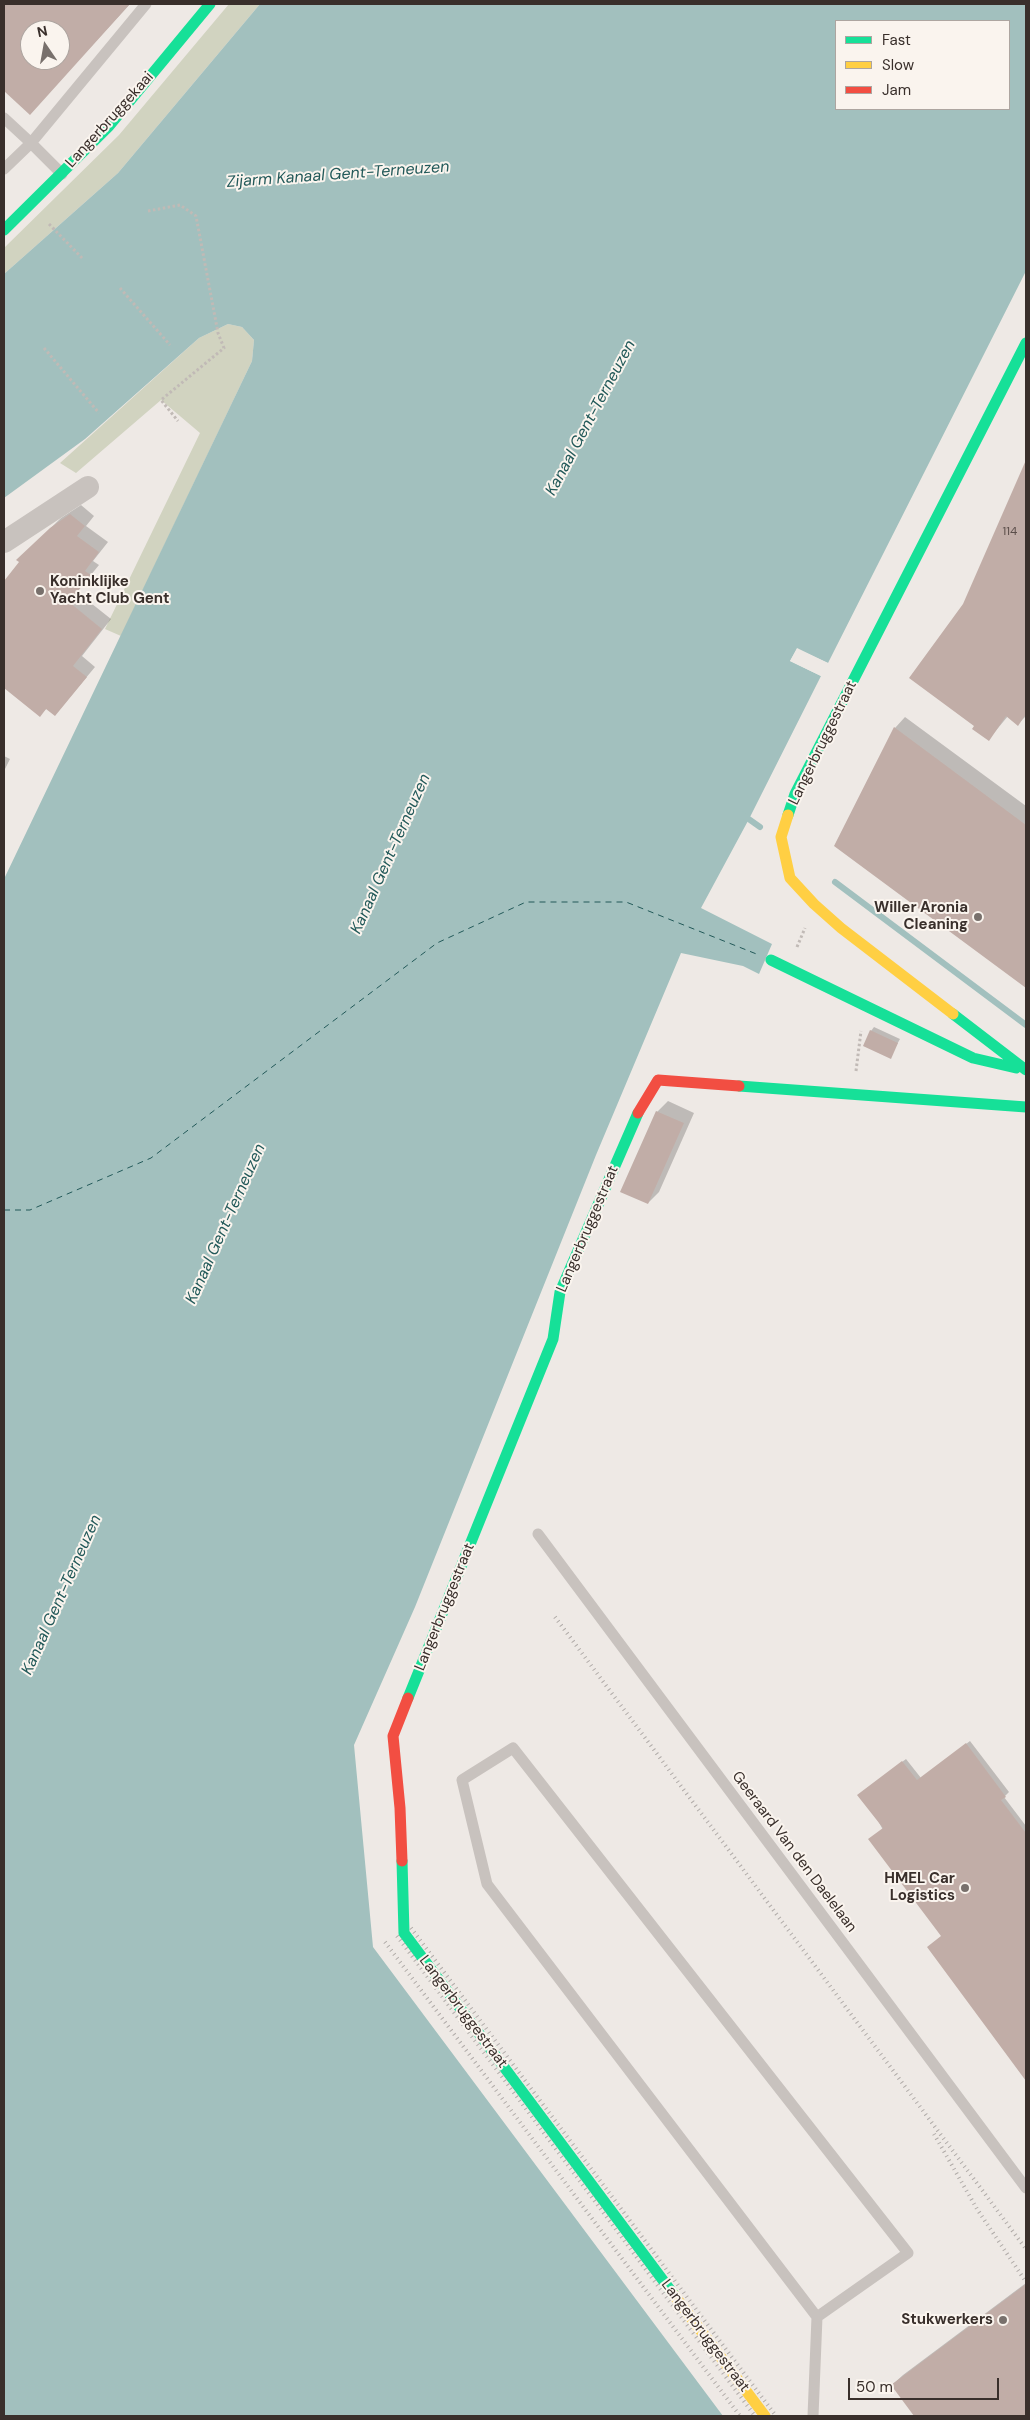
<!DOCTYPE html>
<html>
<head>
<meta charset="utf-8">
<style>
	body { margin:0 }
	#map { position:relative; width:1030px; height:2420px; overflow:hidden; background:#eee9e5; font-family:"DM Sans",sans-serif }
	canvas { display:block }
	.frame { position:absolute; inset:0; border:5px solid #392f2b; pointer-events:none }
	.legend { position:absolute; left:835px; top:20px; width:175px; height:90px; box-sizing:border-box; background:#faf4ee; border:1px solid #ada5a0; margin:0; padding:6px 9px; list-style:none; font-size:15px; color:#392f2b }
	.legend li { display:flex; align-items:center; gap:10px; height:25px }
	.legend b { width:25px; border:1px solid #ada5a0 }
	.north { position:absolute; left:20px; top:20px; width:50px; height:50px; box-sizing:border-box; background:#faf4ee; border:1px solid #ada5a0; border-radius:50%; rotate:348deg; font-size:14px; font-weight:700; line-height:20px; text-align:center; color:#392f2b }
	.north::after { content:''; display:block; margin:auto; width:18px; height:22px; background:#78706c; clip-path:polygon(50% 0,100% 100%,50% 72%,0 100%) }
	.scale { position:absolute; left:848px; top:2378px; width:151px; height:22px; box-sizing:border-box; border:2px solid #392f2b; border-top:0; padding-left:6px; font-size:15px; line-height:18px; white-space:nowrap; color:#392f2b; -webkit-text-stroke:4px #faf4ee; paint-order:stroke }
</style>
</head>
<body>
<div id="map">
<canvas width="1030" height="2420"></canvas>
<div class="frame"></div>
<ul class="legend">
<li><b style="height:6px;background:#16e098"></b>Fast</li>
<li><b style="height:6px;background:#ffcf43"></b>Slow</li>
<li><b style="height:6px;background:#f24e42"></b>Jam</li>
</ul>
<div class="north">N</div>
<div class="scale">50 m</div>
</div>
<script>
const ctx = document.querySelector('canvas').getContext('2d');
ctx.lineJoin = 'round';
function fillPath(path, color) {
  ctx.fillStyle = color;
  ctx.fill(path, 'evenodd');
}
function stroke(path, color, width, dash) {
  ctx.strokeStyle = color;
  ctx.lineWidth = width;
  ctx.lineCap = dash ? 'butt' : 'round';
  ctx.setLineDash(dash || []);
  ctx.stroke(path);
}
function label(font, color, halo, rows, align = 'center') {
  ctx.font = font + ' "DM Sans",sans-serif';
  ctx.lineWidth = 4;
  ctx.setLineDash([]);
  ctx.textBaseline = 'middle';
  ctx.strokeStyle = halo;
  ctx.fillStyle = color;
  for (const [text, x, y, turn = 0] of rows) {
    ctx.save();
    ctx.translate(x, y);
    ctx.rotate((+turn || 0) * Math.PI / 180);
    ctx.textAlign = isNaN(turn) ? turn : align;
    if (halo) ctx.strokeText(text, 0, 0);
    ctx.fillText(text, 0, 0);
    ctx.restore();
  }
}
const green = new Path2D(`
	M229 4H260L118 173 4 274V248L119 135Z
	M228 324 242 327 254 340 252 361 121 636 105 629 200 433 161 400 76 473 60 463 199 338Z`);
const water = new Path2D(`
	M260 4H1026V271L828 663 797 649 790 661 821 676 749 819 701 908 772 944 759 974 743 966 681 953 596 1155 415 1607 354 1745 373 1947 723 2416H4V879L252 361 254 340 242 327 228 324 199 338 85 439 4 498V274L118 173ZM836 21H1009V109H836Z`);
const pier = new Path2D(`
	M797 648 828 663 827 665 798 652 793 660 823 674 821 676 790 661Z`);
const shadow = new Path2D(`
	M4 4H130L30 113 4 89ZM30 30H60V60H30Z
	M1026 463V716L1018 724 1008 716 989 739 976 726 964 605Z
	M81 505 94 516 86 526 108 542 93 561 99 565 77 592 111 619 82 656 95 667 55 715 47 708 40 715 4 686V583L21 562 18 560 61 518Z
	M905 717 1026 806V986L835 845 895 728Z
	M4 756 10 759 4 771Z
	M874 1027 900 1039 890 1057 871 1031Z
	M668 1101 694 1113 659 1192 648 1203 657 1112Z
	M970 1741 1009 1792 1004 1797 1026 1826V2079L928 1947 942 1936 862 1792 906 1759 921 1778Z
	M1026 2283V2416H915L892 2385 903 2375Z`);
const stream = new Path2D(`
	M743 815 760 827
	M835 882 1026 1025`);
const ferry = new Path2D(`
	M4 1210H30L151 1158 437 943 526 902H626L759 955`);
const building = new Path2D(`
	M4 4H130L30 115 4 91ZM30 30H60V60H30Z
	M1026 460V714L1018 726 1006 716 989 741 972 729 974 726 909 678 963 604Z
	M70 514 85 526 77 536 99 552 85 571 91 575 69 602 102 629 73 666 87 677 55 716 46 709 40 717 4 688V581L19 562 16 560 50 528Z
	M894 727 1026 825V988L834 846Z
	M870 1030 898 1043 891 1059 863 1046Z
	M656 1111 684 1123 648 1204 620 1192Z
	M966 1743 1006 1797 1001 1800 1026 1833V2081L927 1947 941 1936 868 1839 883 1828 857 1795 902 1761 917 1780Z
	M1026 2284V2416H914L891 2385Z`);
const path = new Path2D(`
	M148 211 180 205 196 216 218 333 224 348 161 400 178 421
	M49 224 83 259
	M120 288 170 345
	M44 348 99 413
	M797 947 805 928
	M856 1071 861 1031`);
const lane = new Path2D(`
	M4 118 31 143 4 169
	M62 174 31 143 146 4
	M538 1534 1026 2188
	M813 2416 817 2317 487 1884 462 1780 513 1748 908 2253 817 2317`);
const street = new Path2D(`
	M4 542 88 487`);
const fast = new Path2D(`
	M4 230 109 126 210 4
	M788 815 795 794 1026 343
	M771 960 973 1058 1016 1068
	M953 1014 1026 1070
	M739 1086 1026 1107
	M408 1698 553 1339 560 1292 638 1113
	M402 1861 404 1933 674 2295`);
const slow = new Path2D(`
	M788 815 781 837 790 878 814 904 841 928 953 1014
	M674 2295 765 2416`);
const jam = new Path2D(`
	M638 1113 658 1080 739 1086
	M402 1861 400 1808 393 1736 408 1698`);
const rail = new Path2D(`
	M555 1617 1026 2249
	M411 1928 776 2416
	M397 1936 755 2416
	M385 1942 740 2416
	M934 2134 977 2209 1026 2282`);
const markers = [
	[40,591,5,"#78706c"],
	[978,917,5,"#78706c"],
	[965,1888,5,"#78706c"],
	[1003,2320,5,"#78706c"]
];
const numberNames = [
	["114",1010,532]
];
const streetNames = [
	["Langerbruggekaai",110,120,-48],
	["Langerbruggestraat",823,743,-64],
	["Langerbruggestraat",588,1229,-67],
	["Langerbruggestraat",445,1607,-68],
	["Geeraard Van den Daelelaan",794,1852,53],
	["Langerbruggestraat",463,2012,53],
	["Langerbruggestraat",705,2336,53]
];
const poiNames = [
	["Koninklijke",50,582,"left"],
	["Yacht Club Gent",50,599,"left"],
	["Willer Aronia",968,908],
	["Cleaning",968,925],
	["HMEL Car",955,1879],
	["Logistics",955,1896],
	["Stukwerkers",993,2320]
];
const waterNames = [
	["Zijarm Kanaal Gent-Terneuzen",338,175,-4],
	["Kanaal Gent-Terneuzen",591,418,-62],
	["Kanaal Gent-Terneuzen",391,854,-66],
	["Kanaal Gent-Terneuzen",226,1224,-66],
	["Kanaal Gent-Terneuzen",62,1595,-66]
];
fillPath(green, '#d1d3c0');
fillPath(water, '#a2c0be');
fillPath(pier, '#eee9e5');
fillPath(shadow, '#0003');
stroke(stream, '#a2c0be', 6);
stroke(ferry, '#225959', 1, [6, 5]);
fillPath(building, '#c1ada7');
stroke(path, '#c1bab6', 3, [2.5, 2.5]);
stroke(lane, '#c8c2be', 11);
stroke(street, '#c8c2be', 22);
stroke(fast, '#16e098', 11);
stroke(slow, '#ffcf43', 11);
stroke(jam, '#f24e42', 11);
stroke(rail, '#b0aba8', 4, [1, 4]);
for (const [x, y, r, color] of markers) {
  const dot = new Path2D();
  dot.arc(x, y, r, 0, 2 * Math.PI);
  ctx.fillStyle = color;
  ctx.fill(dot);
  stroke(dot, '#faf4ee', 2);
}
label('12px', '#5b4e4a', null, numberNames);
label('15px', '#392f2b', '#faf4ee', streetNames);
label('bold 15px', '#392f2b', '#faf4ee', poiNames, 'right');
label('italic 16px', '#225959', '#faf4ee', waterNames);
</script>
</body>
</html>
